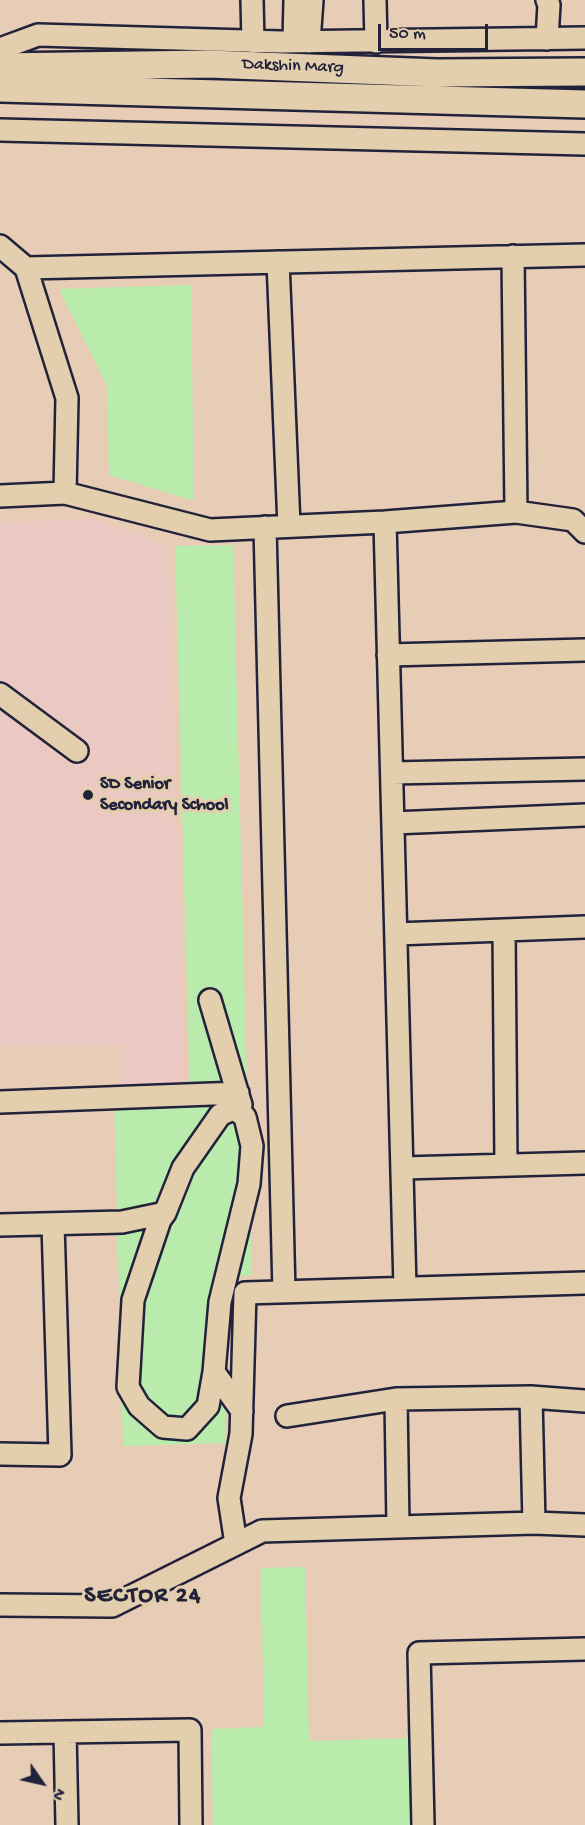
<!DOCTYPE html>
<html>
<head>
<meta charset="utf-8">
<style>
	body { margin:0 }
	#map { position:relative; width:585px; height:1825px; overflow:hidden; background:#e7ccb6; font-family:"Gochi Hand",sans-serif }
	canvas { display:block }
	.north { position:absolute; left:12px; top:1753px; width:60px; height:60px; -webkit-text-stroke:4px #e3cfad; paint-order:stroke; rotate:124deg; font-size:16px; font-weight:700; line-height:24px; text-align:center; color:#22223b }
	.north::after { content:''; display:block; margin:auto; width:21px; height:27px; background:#22223b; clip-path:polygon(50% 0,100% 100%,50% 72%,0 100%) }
	.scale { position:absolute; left:378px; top:24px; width:110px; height:27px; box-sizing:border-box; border:3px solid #22223b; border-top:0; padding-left:8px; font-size:18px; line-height:21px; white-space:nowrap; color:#22223b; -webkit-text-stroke:4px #e3cfad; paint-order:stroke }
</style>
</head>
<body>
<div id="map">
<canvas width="585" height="1825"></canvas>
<div class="north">N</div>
<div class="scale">50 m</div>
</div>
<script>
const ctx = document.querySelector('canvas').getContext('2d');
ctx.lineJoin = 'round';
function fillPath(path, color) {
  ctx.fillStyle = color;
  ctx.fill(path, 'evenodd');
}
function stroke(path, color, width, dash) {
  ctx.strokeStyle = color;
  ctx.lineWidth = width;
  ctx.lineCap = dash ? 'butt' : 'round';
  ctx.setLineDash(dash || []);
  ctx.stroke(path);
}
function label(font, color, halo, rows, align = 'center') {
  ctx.font = font + ' "Gochi Hand",sans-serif';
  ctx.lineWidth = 6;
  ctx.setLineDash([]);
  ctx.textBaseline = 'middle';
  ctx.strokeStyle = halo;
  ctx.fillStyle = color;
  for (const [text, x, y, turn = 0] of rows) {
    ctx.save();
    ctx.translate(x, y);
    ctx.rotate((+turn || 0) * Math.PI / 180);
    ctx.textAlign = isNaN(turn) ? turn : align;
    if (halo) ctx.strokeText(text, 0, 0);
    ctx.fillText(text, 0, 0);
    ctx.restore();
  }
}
const built = new Path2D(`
	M91 518 168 546 185 1087 120 1084 119 1045H0V523Z`);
const green = new Path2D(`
	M191 285 194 501 109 475 107 386 59 289Z
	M233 545 252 1275 222 1277 226 1443 123 1446 114 1098 190 1096 175 546Z
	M305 1567 309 1741 409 1738 411 1825H213L211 1729 264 1727 261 1568Z`);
const minor = new Path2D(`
	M252 0 253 42
	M375 0 376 42
	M547 0 549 5 547 39
	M294 42 295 0
	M309 42 312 0
	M0 49 38 35 281 42 585 38
	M0 130 585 144
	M0 246 26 268 67 398 65 493
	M513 256 516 512
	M278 262 289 526
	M26 268 585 255
	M0 496 65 493 210 530 385 522 516 512 573 520 585 532
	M385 522 405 1288
	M265 527 284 1292
	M388 655 585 650
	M0 694 77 751
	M392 773 585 769
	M393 823 585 815
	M504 930 506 1165
	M396 934 585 927
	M210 1000 241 1105
	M0 1102 238 1093
	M403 1168 585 1163
	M0 1225 122 1222 165 1213
	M214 1372 208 1406 187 1429 163 1427 139 1406 128 1387 133 1300 160 1220 165 1213 183 1168 220 1115 234 1108 245 1117 252 1146 249 1184 220 1302 214 1372 242 1411
	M531 1397 585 1401
	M287 1416 396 1399
	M0 1454 60 1455 53 1224
	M398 1527 396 1399 531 1397 534 1523
	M236 1544 229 1498 241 1434 245 1293 585 1283
	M0 1605 112 1606 262 1531 534 1523 585 1525
	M65 1732 67 1825
	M0 1733 190 1730 191 1825
	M423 1825 419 1653 585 1649`);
const major = new Path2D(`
	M0 67 209 64 437 73 585 72
	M0 88 585 104`);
const markers = [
	[88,795,6,"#22223b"]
];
const streetNames = [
	["Dakshin Marg",293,67,2]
];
const poiNames = [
	["SD Senior",100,785],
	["Secondary School",100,806]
];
const districtNames = [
	["SECTOR 24",143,1597]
];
fillPath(built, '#ebc8c1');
fillPath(green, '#b9ebac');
stroke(minor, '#22223b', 26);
stroke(major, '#22223b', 32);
stroke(minor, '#e3cfad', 21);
stroke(major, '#e3cfad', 27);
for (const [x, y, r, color] of markers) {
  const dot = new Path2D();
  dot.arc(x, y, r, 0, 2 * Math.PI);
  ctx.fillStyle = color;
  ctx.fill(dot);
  stroke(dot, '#e3cfad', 2);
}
label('18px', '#22223b', '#e3cfad', streetNames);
label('bold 18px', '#22223b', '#e3cfad', poiNames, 'left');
ctx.letterSpacing = '1.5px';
label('bold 24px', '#22223b', '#e3cfad', districtNames);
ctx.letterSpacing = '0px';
</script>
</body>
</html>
